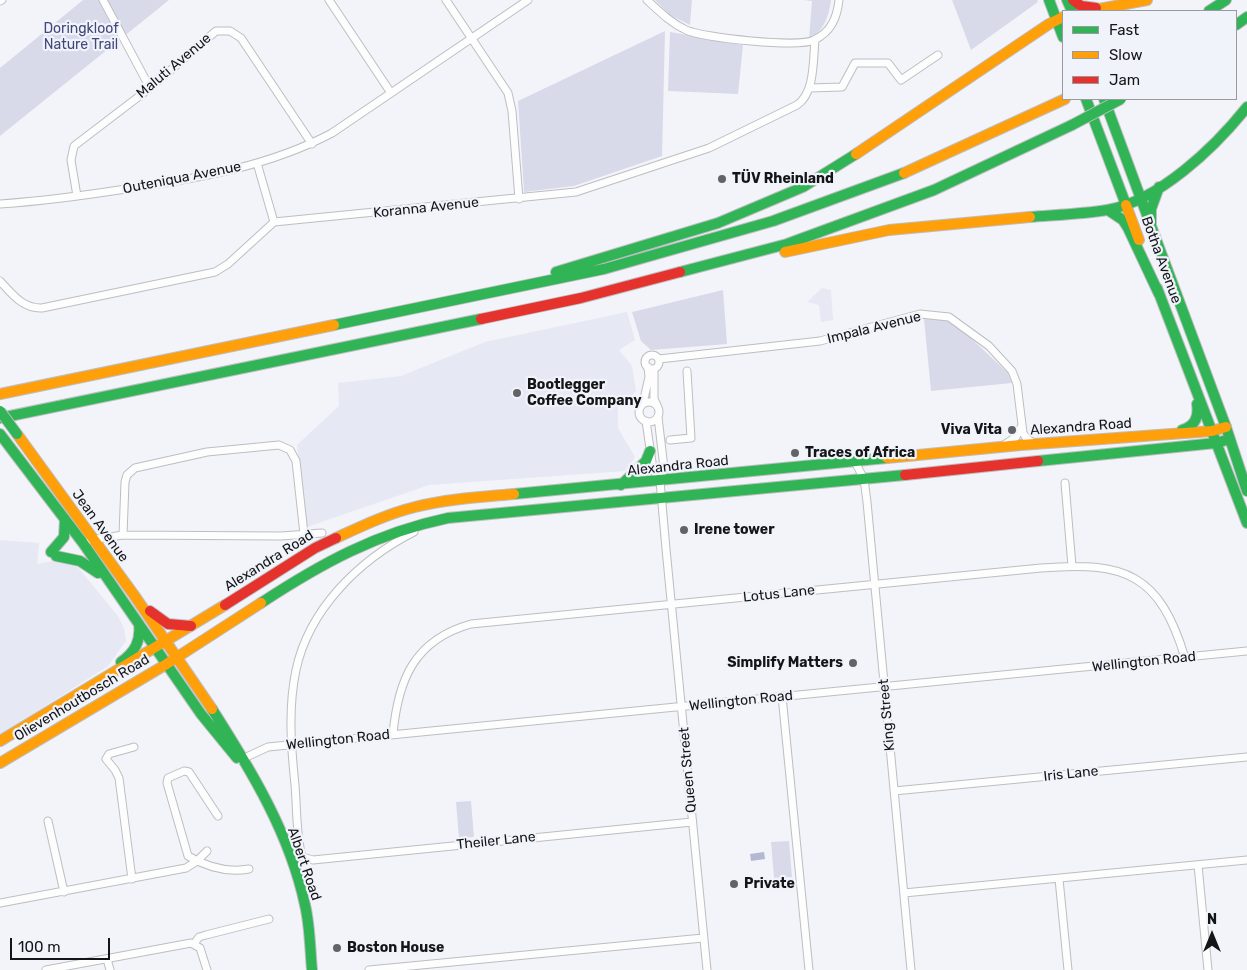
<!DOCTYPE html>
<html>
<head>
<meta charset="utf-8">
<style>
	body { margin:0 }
	#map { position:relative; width:1247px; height:970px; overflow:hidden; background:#f3f4f9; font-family:Rubik,sans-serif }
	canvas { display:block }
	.legend { position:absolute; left:1062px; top:10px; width:175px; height:90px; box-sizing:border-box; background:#f1f3fb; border:1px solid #999aa0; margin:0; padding:6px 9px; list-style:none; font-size:15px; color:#141517 }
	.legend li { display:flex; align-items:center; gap:10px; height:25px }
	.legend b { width:25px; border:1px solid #999aa0 }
	.north { position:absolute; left:1187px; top:910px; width:50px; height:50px; -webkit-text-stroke:4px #f1f3fb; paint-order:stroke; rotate:0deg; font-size:14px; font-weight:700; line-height:20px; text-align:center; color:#141517 }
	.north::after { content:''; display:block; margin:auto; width:18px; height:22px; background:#141517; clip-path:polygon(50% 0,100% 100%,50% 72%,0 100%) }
	.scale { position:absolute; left:10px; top:938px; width:100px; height:22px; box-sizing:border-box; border:2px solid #141517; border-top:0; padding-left:6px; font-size:15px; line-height:18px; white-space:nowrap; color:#141517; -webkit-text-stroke:4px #f1f3fb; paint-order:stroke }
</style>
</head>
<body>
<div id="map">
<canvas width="1247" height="970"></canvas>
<ul class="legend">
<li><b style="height:6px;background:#30b455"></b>Fast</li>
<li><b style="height:6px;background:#ff9f0a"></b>Slow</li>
<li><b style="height:6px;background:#e5322d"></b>Jam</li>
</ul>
<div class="north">N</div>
<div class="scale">100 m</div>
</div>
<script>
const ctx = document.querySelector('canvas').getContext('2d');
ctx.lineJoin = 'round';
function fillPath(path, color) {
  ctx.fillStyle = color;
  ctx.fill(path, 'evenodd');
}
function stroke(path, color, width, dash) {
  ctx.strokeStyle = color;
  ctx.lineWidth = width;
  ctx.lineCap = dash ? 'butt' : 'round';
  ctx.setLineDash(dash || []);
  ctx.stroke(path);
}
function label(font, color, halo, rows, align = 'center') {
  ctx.font = font + ' Rubik,sans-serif';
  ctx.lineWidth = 4.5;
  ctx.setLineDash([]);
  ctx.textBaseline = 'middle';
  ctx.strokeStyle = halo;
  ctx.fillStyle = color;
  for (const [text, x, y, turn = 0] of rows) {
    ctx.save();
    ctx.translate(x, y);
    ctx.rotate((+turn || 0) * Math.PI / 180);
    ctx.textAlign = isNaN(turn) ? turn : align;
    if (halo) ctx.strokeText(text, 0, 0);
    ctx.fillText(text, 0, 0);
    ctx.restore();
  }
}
const built = new Path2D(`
	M822 288 831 290 833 320 821 322 819 305 807 302Z
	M627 312 635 340 619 350 632 366 636 391 630 398 618 400V428L635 457 625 471 429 485 307 527 297 445 339 406 338 383 401 376 485 342Z
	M0 540 39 543 37 564 58 560 76 565 118 616 124 628 126 641 108 666 0 735Z`);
const green = new Path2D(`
	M83 0H169L0 136V68Z
	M655 0H692L690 25 670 15Z
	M831 0C829 16 824 31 809 39L812 1 803 0Z
	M952 0H1037L1038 2 971 50Z
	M665 31 662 156 574 186 524 192 518 101Z
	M670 32 743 45 738 94 668 91Z
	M723 290 727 344 651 350 641 341 632 312Z
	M924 319 948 320 958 326 1008 373 1012 383 931 391Z
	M471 801 474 837 459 838 456 802Z
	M789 841 792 877 774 878 771 842Z`);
const water = new Path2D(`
	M764 852 765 859 751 861 750 854Z`);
const street = new Path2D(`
	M103 0 150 88
	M329 0 391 93
	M446 0 508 93 512 111 519 199
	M647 0C660 12 671 23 686 30 704 38 799 48 814 40 831 32 837 18 839 0
	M0 1 2 0
	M809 88 842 87 855 63H888L901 80 938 55
	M257 163 274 222
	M77 196 71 160 74 146 150 88 216 31H230L241 38 312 144
	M0 204C44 201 88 195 132 188 200 178 270 166 332 133L528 0
	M0 281C12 294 23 309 42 308L215 272 228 264 274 222 576 192 709 148 797 105C815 93 813 60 815 40
	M645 362a7 7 0 1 1 14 0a7 7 0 1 1-14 0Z
	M659 359 820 341 920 314 949 317 989 346 1012 371 1017 384 1023 433 1027 439 1036 444
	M654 369V399L657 405
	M639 412a10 10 0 1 1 20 0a10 10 0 1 1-20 0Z
	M643 403 649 377 648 367
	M658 417 664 468 660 481 666 549 707 970
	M646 421 653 469 660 481
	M670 440 691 438 687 371
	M1004 445 1016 437 1021 427
	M855 462 864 479 867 502 911 970
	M1065 483 1072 566
	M414 532C359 560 309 609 296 670 288 708 291 746 295 785 297 808 296 835 302 857L313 860 692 822
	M123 535 125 482 127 475 135 468 207 452 279 445 290 450 296 461 304 534
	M90 540 123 535 281 536 322 533
	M782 696 809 970
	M393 734C398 680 414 640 471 624L1041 568C1125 561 1160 574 1185 658
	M240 760 268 747 1247 651
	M894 791 1247 757
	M218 816 189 772 184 771 168 778 167 783 188 856C207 867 227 873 249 869
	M48 821 64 892
	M1198 865 1208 970
	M132 879 119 778 115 770 106 759 109 754 134 747
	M1059 879 1068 970
	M904 893 1247 860
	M0 903 186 868 197 861 207 851
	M194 944 199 937 206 935 269 919
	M107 959 110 970
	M46 970 191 943 200 948 207 970
	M369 970 703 938`);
const fast = new Path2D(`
	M1049 0 1063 37
	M1067 0 1072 11
	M1209 11 1226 0
	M1236 25 1247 17
	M1086 99 1126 205
	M1104 99 1141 199
	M1141 199 1226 427 1247 491
	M1108 210 1123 220 1128 228 1159 294
	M1030 217C1055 215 1082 214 1107 210 1159 201 1215 147 1247 107
	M1151 228V209L1159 187
	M556 272 718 223 803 187 856 154
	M680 272 787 244 934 190 1072 125
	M1157 288 1247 523
	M334 325 604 269 773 221 904 173
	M0 418 481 319
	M1182 430C1195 426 1199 417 1197 404
	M0 434 83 543 201 714 237 758
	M1038 461 1216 443 1230 439
	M621 485 646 461 650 451
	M514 494 887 458
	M51 552 64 537 65 519
	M56 556 80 561 98 573
	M261 603C322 563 377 533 448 518L905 475
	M121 662C135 652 141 641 139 624
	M212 709C251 770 290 834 305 905 310 926 310 948 312 970`);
const slow = new Path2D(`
	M1088 11 1147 0
	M856 154 1049 24 1063 17
	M904 173 1065 99
	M1126 205 1139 240
	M785 252 889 230 1030 217
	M0 394 334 325
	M17 434 134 595 212 709
	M887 458 1021 445 1212 431 1226 427
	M336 538C362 526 387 514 415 507 447 499 481 497 514 494
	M0 741 225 605
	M0 763 165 665 261 603`);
const jam = new Path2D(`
	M1073 0 1081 6 1096 8
	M481 319 581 298 680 272
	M905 475 1038 461
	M225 605 315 548 336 538
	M150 611 168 624 191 626`);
const fastBridge = new Path2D(`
	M1072 125 1121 99
	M0 411 17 434`);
const markers = [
	[722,179,5,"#626366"],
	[517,393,5,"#626366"],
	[1012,430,5,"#626366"],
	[795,453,5,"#626366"],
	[684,530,5,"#626366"],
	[853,663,5,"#626366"],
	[734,884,5,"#626366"],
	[337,948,5,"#626366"]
];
const parkNames = [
	["Doringkloof",81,29],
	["Nature Trail",81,45]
];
const streetNames = [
	["Maluti Avenue",174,66,-40],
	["Outeniqua Avenue",182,178,-11],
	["Koranna Avenue",426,208,-6],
	["Botha Avenue",1161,260,70],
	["Impala Avenue",874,328,-14],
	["Alexandra Road",1081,427,-4],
	["Alexandra Road",678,466,-6],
	["Jean Avenue",100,526,54],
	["Alexandra Road",269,561,-32],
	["Lotus Lane",779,594,-6],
	["Wellington Road",1144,662,-6],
	["Olievenhoutbosch Road",82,698,-31],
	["Wellington Road",741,701,-6],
	["King Street",887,715,-95],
	["Wellington Road",338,740,-6],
	["Queen Street",688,770,-95],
	["Iris Lane",1071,774,-6],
	["Theiler Lane",496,841,-6],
	["Albert Road",304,864,71]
];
const poiNames = [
	["TÜV Rheinland",732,179],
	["Bootlegger",527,385],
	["Coffee Company",527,401],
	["Viva Vita",1002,430,"right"],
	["Traces of Africa",805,453],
	["Irene tower",694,530],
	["Simplify Matters",843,663,"right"],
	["Private",744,884],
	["Boston House",347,948]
];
fillPath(built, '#e6e8f3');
fillPath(green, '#d8daea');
fillPath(water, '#b5b8d2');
stroke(street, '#bdbec1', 9);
stroke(fast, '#bdbec1', 12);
stroke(slow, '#bdbec1', 12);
stroke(jam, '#bdbec1', 12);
stroke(street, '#fdfdfe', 7);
stroke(fast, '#30b455', 10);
stroke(slow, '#ff9f0a', 10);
stroke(jam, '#e5322d', 10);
stroke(fastBridge, '#bdbec1', 12, []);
stroke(fastBridge, '#30b455', 10);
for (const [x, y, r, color] of markers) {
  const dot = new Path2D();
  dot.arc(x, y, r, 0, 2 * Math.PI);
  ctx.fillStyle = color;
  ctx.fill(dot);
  stroke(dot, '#f1f3fb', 2);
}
label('14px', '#434878', '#f1f3fb', parkNames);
label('14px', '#141517', '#f1f3fb', streetNames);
label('bold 14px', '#141517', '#f1f3fb', poiNames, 'left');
</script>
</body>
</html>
